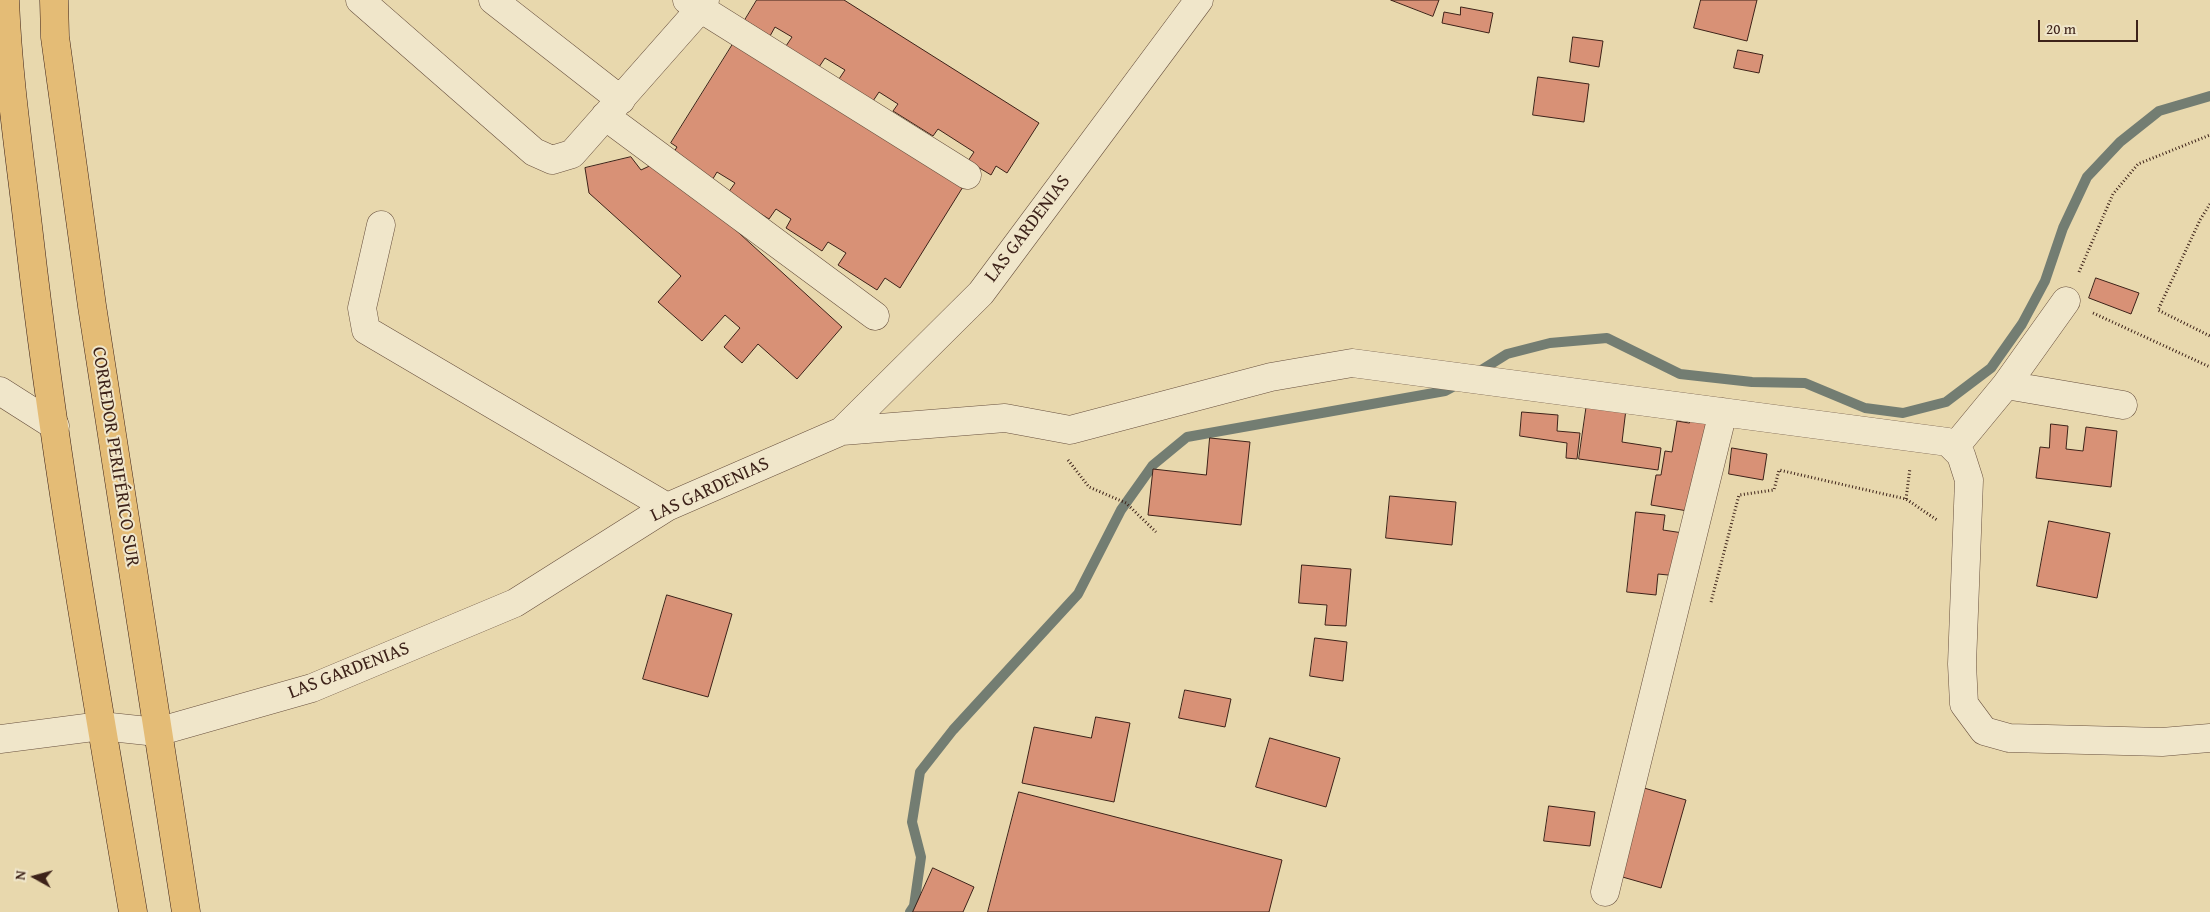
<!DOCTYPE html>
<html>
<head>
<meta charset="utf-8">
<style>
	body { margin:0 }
	#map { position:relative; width:2210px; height:912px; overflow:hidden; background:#e8d8ad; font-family:"Gentium Book Plus",serif }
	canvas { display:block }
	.north { position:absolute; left:10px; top:852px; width:50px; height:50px; -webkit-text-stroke:4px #f0e6ca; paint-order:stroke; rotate:277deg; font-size:14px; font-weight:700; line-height:20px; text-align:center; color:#3d2219 }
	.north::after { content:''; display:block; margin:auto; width:18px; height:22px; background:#3d2219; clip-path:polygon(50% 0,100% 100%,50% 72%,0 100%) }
	.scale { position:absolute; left:2038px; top:20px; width:100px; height:22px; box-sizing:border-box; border:2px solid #3d2219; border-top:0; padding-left:6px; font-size:15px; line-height:18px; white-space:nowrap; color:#3d2219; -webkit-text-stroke:4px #f0e6ca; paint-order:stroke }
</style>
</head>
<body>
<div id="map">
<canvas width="2210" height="912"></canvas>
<div class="north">N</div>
<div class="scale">20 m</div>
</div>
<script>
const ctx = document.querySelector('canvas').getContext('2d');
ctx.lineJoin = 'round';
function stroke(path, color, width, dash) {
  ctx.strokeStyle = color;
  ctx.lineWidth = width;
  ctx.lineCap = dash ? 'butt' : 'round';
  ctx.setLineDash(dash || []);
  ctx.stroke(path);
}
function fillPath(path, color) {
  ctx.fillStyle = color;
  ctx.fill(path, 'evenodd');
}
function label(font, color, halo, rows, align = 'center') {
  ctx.font = font + ' "Gentium Book Plus",serif';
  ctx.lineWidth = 4;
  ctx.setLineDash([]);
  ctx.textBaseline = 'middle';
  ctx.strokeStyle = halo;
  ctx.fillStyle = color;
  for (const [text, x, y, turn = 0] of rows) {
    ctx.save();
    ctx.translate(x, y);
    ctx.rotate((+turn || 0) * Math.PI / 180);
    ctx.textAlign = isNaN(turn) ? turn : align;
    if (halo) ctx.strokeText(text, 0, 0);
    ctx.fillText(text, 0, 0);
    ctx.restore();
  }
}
const stream = new Path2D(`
	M1475 374 1507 354 1550 343 1607 338 1680 374 1752 382 1805 383 1865 408 1903 413 1946 402 1991 368 2022 324 2045 281 2063 228 2087 177 2120 142 2159 111 2210 96
	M910 912 914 906 921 857 912 822 920 772 953 730 1078 594 1121 510 1153 465 1187 437 1445 391 1458 384`);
const building = new Path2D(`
	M757 0H844L1039 123 1007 173 996 166 991 175 968 161 974 152 938 129 933 136 893 111 898 104 879 92 873 101 839 79 845 70 825 58 819 67 786 46 792 37 775 27 770 36 745 20Z
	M1391 0H1439L1433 16Z
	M1701 0H1757L1747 41 1694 28Z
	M1461 7 1493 13 1489 33 1442 23 1444 12 1460 15Z
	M738 36 966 182 900 288 885 278 877 290 838 265 846 253 828 242 822 251 786 228 791 219 776 209 769 219 728 193 735 183 717 172 711 182 671 157 677 147 671 143Z
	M1573 37 1603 41 1599 67 1570 62Z
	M1738 50 1763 55 1759 73 1734 68Z
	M1538 77 1589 84 1584 122 1533 115Z
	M631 157 641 170 660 161 842 327 797 379 758 344 742 363 724 347 740 328 725 315 702 341 658 302 681 276 589 193 585 168Z
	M2096 278 2139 293 2131 314 2089 298Z
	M1587 403 1626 409 1622 442 1661 448 1658 470 1579 459Z
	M1522 412 1558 415 1557 431 1580 433 1577 459 1566 458 1567 443 1520 436Z
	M1691 416 1710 419 1694 512 1651 505 1656 475H1661L1665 451 1672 452 1677 421 1689 423Z
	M2051 424 2068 426 2066 449 2083 451 2086 427 2117 431 2111 487 2036 478 2040 447 2049 448Z
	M1210 438 1250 442 1241 525 1148 515 1153 469 1206 475Z
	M1732 448 1767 454 1763 480 1729 474Z
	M1390 496 1456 502 1452 545 1386 538Z
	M1636 512 1665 515 1663 530 1683 533 1678 576 1658 574 1656 595 1627 592Z
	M2049 521 2110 533 2097 598 2037 586Z
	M1302 565 1351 569 1346 626 1325 625 1327 605 1299 603Z
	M667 595 732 614 708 697 643 679Z
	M1315 638 1347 642 1343 681 1310 676Z
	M1185 690 1231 699 1225 727 1179 718Z
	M1096 717 1130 723 1114 802 1022 783 1034 727 1091 738Z
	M1270 738 1340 758 1326 807 1256 787Z
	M1644 788 1686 800 1661 888 1619 876Z
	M1019 792 1282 860 1269 912H988Z
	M1549 806 1595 812 1590 846 1544 841Z
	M933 868 974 887 963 912H913Z`);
const path = new Path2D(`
	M2210 204 2200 220 2158 310 2210 336
	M2079 272 2113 194 2138 164 2210 135
	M2093 313 2210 367
	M1068 460 1089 487 1126 503 1156 532
	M1906 499 1910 468
	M1711 602 1739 495 1774 490 1779 470 1906 499 1937 520`);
const minor = new Path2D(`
	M360 0 534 152 552 160 572 154 700 9 705 0
	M493 0 621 100
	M687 0 967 175
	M605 116 875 316
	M381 225 362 308 366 330 667 507
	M2006 385 2123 405
	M0 391 55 426
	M842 431 1005 418 1070 430 1271 377 1352 363 1948 442 1961 455 1969 480 1962 664 1964 704 1984 731 2009 738 2162 742 2210 738
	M1954 448 2006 385 2066 301
	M0 739 101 726 157 732 312 688 515 603 667 507 842 431 981 293 1199 0
	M1605 892 1723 412`);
const major = new Path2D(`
	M5 0C8 79 20 157 29 235 55 462 95 687 133 912
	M54 0 55 37 92 306 186 912`);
const streetNames = [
	["LAS GARDENIAS",1028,229,-53],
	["CORREDOR PERIFÉRICO SUR",115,457,81],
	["LAS GARDENIAS",710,490,-25],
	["LAS GARDENIAS",349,671,-21]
];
stroke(stream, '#737d72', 10);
fillPath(building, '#d89176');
stroke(building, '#3d2219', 1);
stroke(minor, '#68503e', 29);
stroke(major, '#3d2219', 29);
stroke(path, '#3d2219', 3, [1, 2.5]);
stroke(minor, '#f0e6ca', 28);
stroke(major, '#e4bc76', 28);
label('19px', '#3d2219', '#f0e6ca', streetNames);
</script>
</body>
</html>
